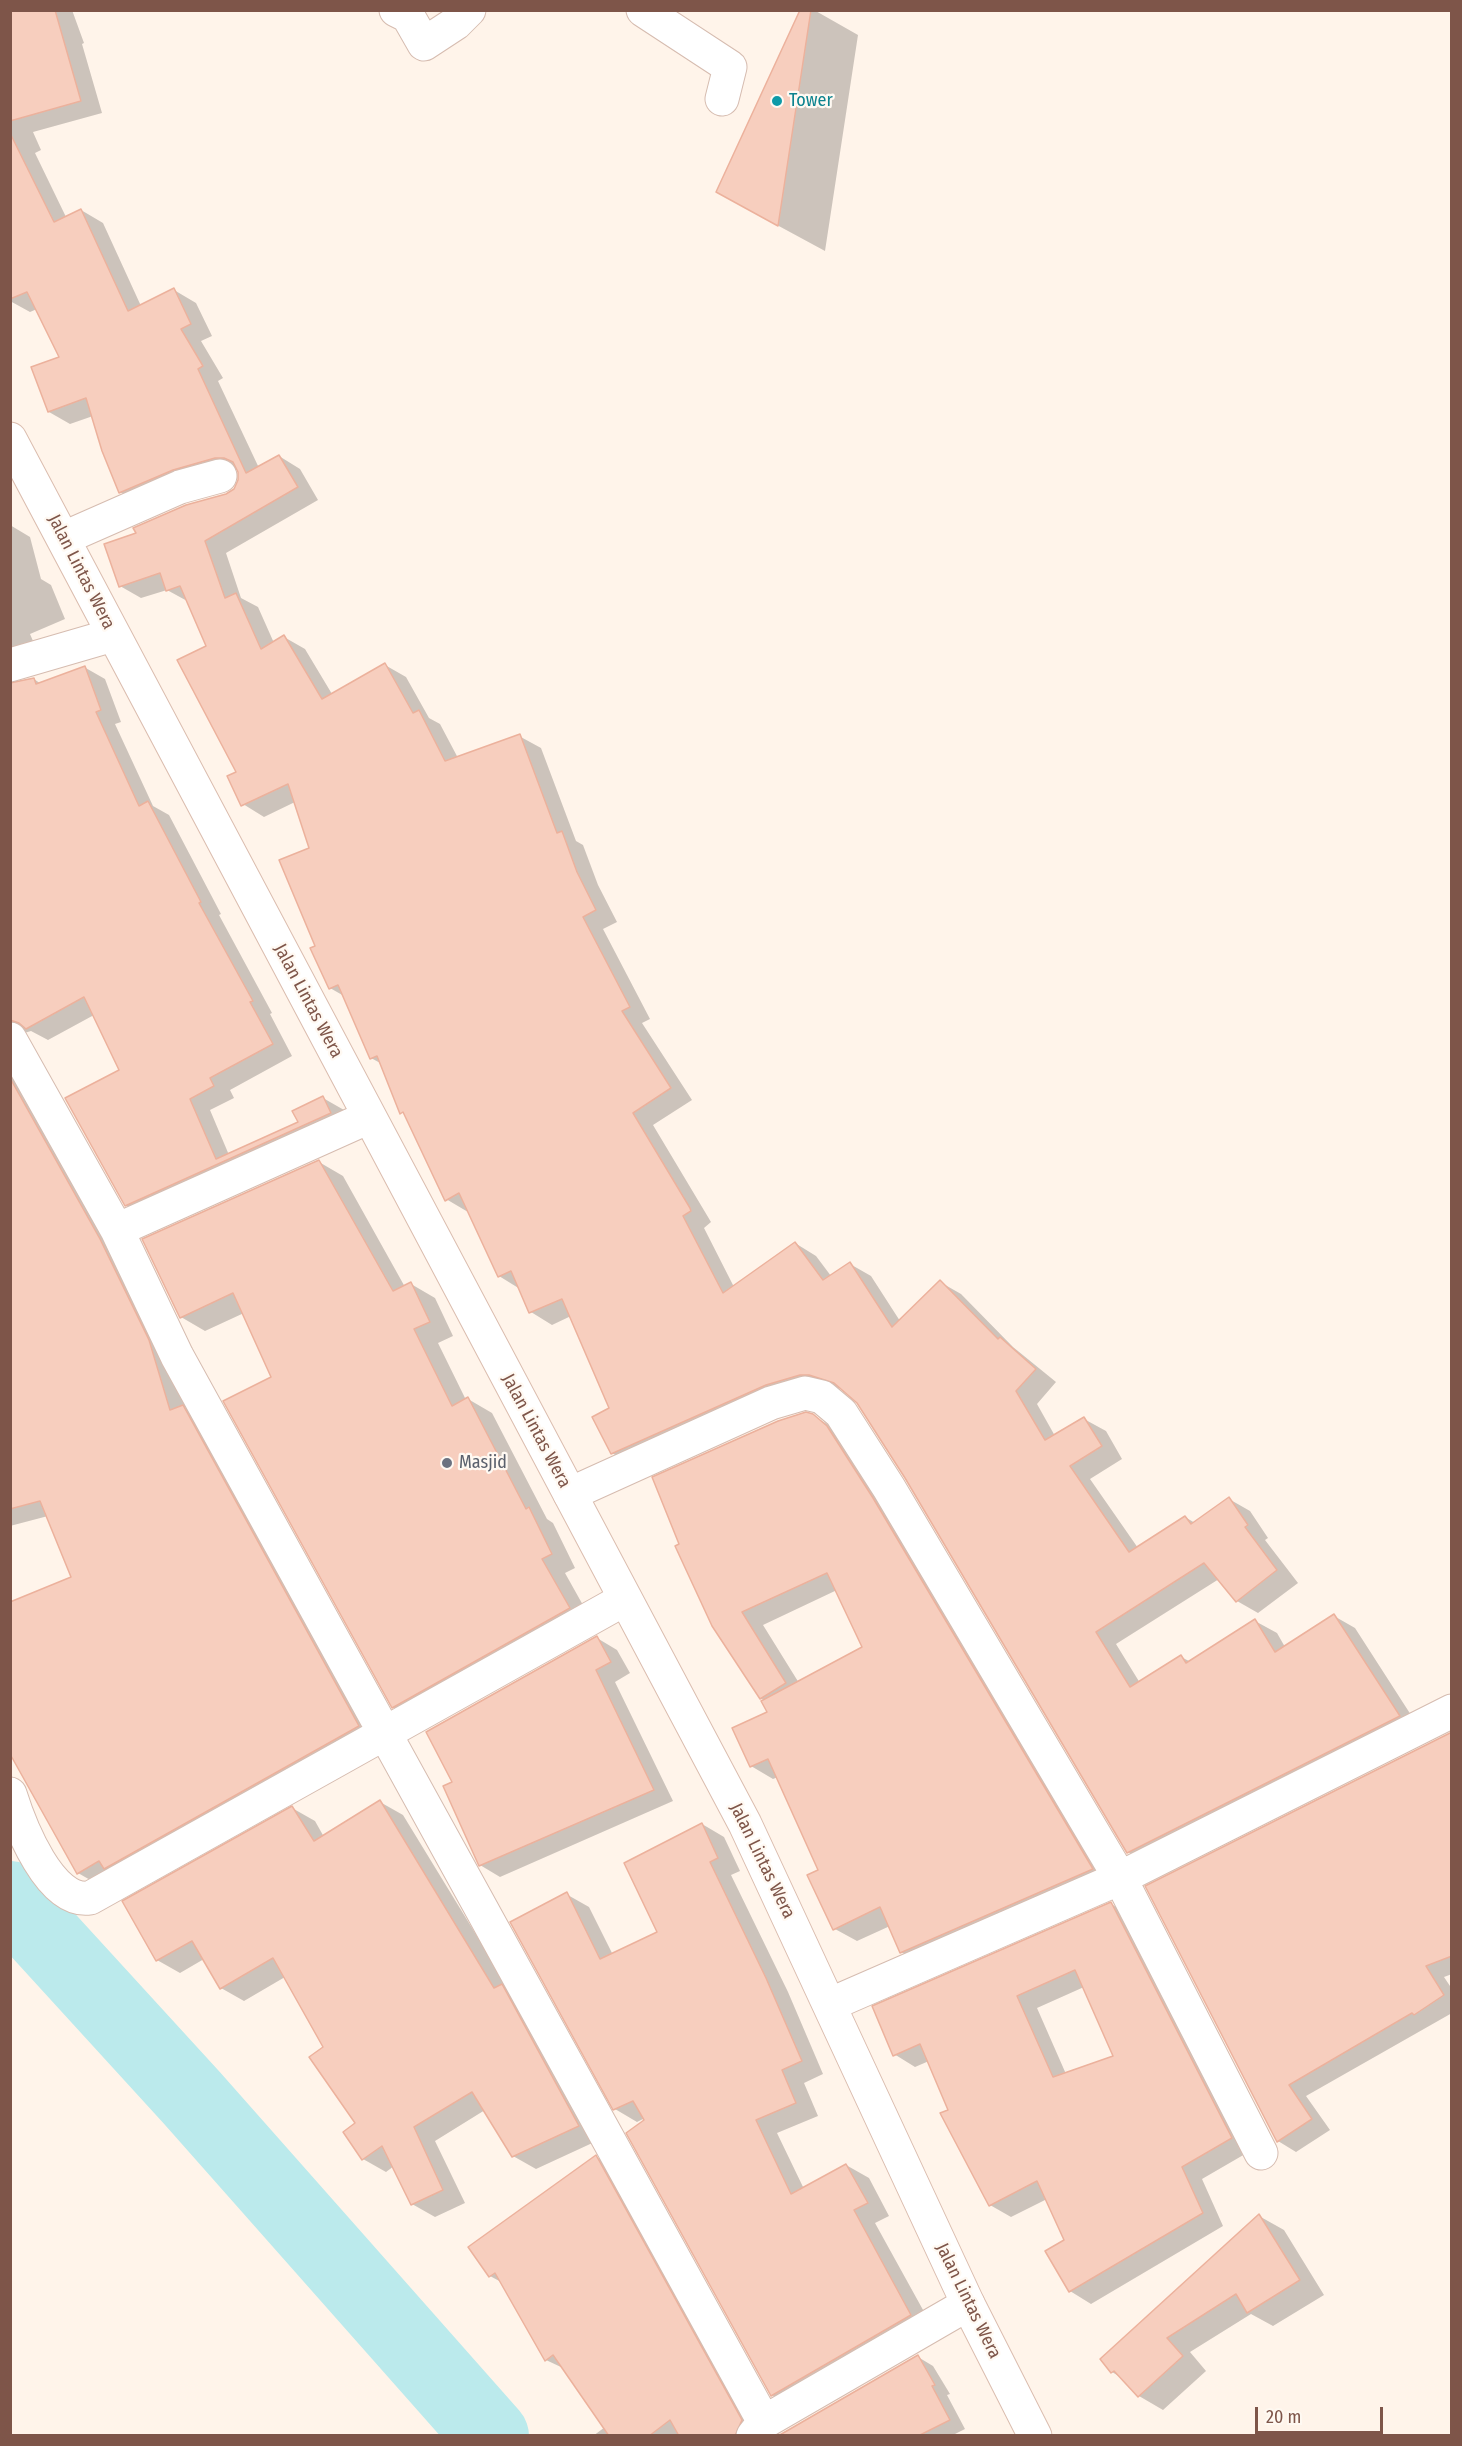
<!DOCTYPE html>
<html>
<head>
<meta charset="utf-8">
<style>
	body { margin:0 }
	#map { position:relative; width:1462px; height:2446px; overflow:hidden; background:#fff4ea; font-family:"Fira Sans Condensed",sans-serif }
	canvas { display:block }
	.frame { position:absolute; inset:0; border:12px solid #7e5549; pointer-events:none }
	.scale { position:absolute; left:1255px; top:2407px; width:128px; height:27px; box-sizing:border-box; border:3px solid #7e5549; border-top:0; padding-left:8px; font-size:18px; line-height:21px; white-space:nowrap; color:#7e5549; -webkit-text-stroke:4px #fff9f2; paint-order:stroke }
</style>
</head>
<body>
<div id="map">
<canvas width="1462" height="2446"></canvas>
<div class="frame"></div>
<div class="scale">20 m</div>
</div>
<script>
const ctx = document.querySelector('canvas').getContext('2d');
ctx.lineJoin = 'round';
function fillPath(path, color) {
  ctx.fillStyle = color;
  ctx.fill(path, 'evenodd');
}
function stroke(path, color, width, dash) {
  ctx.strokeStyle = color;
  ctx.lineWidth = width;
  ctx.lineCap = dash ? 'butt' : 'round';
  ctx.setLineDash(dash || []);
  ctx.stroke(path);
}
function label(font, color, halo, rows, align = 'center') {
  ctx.font = font + ' "Fira Sans Condensed",sans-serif';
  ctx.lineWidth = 4.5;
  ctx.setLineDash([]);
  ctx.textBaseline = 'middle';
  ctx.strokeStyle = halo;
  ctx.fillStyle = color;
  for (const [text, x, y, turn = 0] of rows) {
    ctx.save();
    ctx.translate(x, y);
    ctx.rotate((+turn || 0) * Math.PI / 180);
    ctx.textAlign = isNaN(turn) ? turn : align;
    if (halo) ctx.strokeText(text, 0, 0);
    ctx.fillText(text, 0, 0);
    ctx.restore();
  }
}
const shadow = new Path2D(`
	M10 10H72L84 43 82 44 102 113 33 132 41 150 35 153 66 217 81 210 103 223 141 306 174 290 196 303 212 336 201 341 223 378 218 381 259 468 279 456 300 469 318 500 226 553 241 598 258 607 274 643 284 637 305 649 332 694 385 665 406 677 429 718 440 724 458 758 519 736 541 748 576 841 583 845 598 885 617 922 603 929 650 1019 642 1023 692 1100 653 1125 711 1222 704 1228 734 1287 795 1243 816 1256 831 1276 850 1264 871 1276 900 1321 940 1282 961 1294 1013 1347 1056 1382 1037 1404 1055 1436 1084 1419 1106 1431 1122 1459 1090 1479 1138 1548 1185 1517 1195 1523 1229 1499 1250 1511 1268 1538 1265 1540 1298 1583 1258 1613 1237 1601 1219 1579 1116 1644 1140 1683 1181 1657 1191 1662 1255 1621 1277 1633 1285 1647 1334 1616 1355 1628 1420 1729 1150 1865 1128 1852 906 1477 858 1402 845 1390 832 1386 634 1466 612 1453 611 1409 571 1316 552 1325 531 1312 520 1289 499 1276 468 1212 446 1199 406 1115 401 1112 382 1064 371 1058 344 996 330 988 316 947 311 849 295 802 264 817 243 804 238 773 208 647 189 602 167 590 141 598 120 586 138 534 235 490 239 482V469L195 481 142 505 120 492 93 416 70 424 49 412 61 358 37 309 30 312 10 301Z
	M801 10H814L858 35 825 251 764 218Z
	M10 525 30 537 41 579 51 585 65 619 30 634 39 655 12 673 13 684 34 679 41 684 84 667 105 679 121 722 115 724 153 806 169 815 221 914 219 915 272 1013 270 1014 292 1056 230 1090 234 1098 210 1110 229 1155 300 1123 323 1098 344 1110 351 1125 147 1217 126 1205 121 1071 94 1015 48 1040 31 1031 21 1034 169 1353 186 1408 203 1419 379 1738 99 1885 78 1873 53 1830 73 1577 48 1516 10 1526Z
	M319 1162 343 1176 405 1287 411 1284 435 1298 453 1336 438 1343 466 1400 468 1399 492 1413 547 1519 553 1523 575 1568 565 1573 593 1623 417 1721 393 1707 273 1378 244 1313 205 1331 181 1317Z
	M813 1416 836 1429 1114 1882 924 1965 901 1952 890 1926 857 1941 835 1929 820 1871 778 1777 773 1779 751 1766 770 1712 765 1701 761 1698 714 1625ZM837 1590 864 1647 799 1683 763 1625Z
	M597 1638 617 1650 630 1673 615 1682 673 1801 500 1877 480 1865 454 1783Z
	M1452 1734V1974L1444 1977 1452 1989V2013L1306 2096 1330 2130 1296 2152 1278 2141 1147 1887Z
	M380 1802 403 1815 601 2139 536 2169 513 2156 485 2110 435 2141 465 2203 435 2217 412 2204 394 2166 386 2172 363 2159 357 2124 325 2048 285 1977 244 2001 221 1988 204 1959 180 1973 157 1960 292 1808 315 1821 324 1837Z
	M702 1824 724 1837 740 1871 731 1875 788 1992 823 2074 804 2083 818 2116 777 2133 804 2189 846 2165 869 2178 889 2216 875 2223 933 2328 795 2408 772 2395 646 2121 645 2118 637 2122 615 2109 566 1894 589 1907 613 1955 659 1932Z
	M1111 1904 1132 1916 1252 2150 1202 2179 1223 2226 1091 2304 1070 2291 1047 2251 1066 2240 1047 2199 1011 2217 990 2205 929 2061 915 2067 894 2054ZM1084 1987 1115 2057 1066 2074 1037 2008Z
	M596 2157 612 2166 754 2436H680L679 2434 677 2436H593L605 2427 563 2368 546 2360 503 2283 490 2276 470 2247Z
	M1259 2216 1284 2230 1324 2295 1273 2326 1251 2314 1190 2352 1206 2371 1163 2410 1139 2396 1122 2378 1112 2372Z
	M918 2357 933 2366 950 2394 947 2395 965 2429 951 2436H781Z`);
const river = new Path2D(`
	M10 1899 192 2098 491 2436`);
const building = new Path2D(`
	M10 10H55L81 101 10 121Z
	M800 10H811L778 226 716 192Z
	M10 133 54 222 81 209 128 311 174 288 191 324 181 329 203 366 198 369 246 473 279 455 298 487 205 541 225 598 236 593 261 649 284 635 322 699 385 663 413 713 419 710 445 761 520 734 557 833 562 831 577 872 596 910 583 917 630 1007 622 1011 671 1088 633 1113 690 1208 691 1211 683 1216 723 1293 795 1242 823 1280 850 1262 892 1327 940 1280 998 1339 1000 1337 1036 1369 1016 1391 1045 1440 1084 1417 1102 1446 1070 1466 1129 1552 1185 1516 1191 1524 1229 1497 1248 1525 1245 1527 1277 1570 1236 1602 1204 1563 1096 1632 1130 1687 1181 1655 1186 1663 1255 1619 1275 1652 1334 1614 1400 1716 1127 1853 905 1478 857 1403 834 1383 809 1375H800L766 1385 611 1454 592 1417 609 1408 562 1299 529 1313 511 1271 498 1277 459 1193 445 1201 403 1112 400 1114 377 1056 370 1059 338 985 329 989 310 948 315 946 279 860 309 848 288 784 241 806 227 776 236 772 177 660 206 646 180 586 166 591 160 573 119 587 104 544 136 533 133 528 186 505 226 494 234 489 238 480V472L233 462 224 458H215L173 470 119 493 102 451 86 398 48 412 31 367 59 357 27 292 10 299Z
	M85 666 101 710 96 712 139 806 148 801 201 902 199 903 253 1001 250 1002 273 1044 210 1078 214 1086 190 1099 216 1159 298 1122 292 1111 323 1096 331 1113 125 1206 65 1098 119 1070 84 997 26 1029 19 1023 10 1020V683L34 678 36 684Z
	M10 1078 100 1239 149 1340 170 1410 183 1405 359 1726 104 1869 99 1861 77 1874 10 1754V1602L71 1577 40 1501 10 1509Z
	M319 1160 393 1291 411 1282 430 1322 414 1329 452 1406 468 1397 526 1509 529 1507 552 1554 542 1559 570 1608 392 1708 223 1401 271 1377 233 1293 180 1318 142 1239Z
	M806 1412 813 1414 827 1426 873 1498 1093 1869 900 1953 880 1907 833 1930 807 1875 818 1870 768 1759 750 1767 732 1728 767 1712 761 1701 862 1647 827 1573 742 1612 786 1683 760 1699 712 1626 675 1546 679 1544 652 1477 778 1421Z
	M597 1636 611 1662 596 1670 654 1790 479 1866 443 1786 452 1782 426 1732Z
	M1452 1732V1956L1426 1966 1444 1995 1414 2015 1412 2013 1289 2085 1312 2119 1277 2142 1145 1886Z
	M380 1800 494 1988 502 1984 579 2126 512 2157 472 2092 414 2127 443 2190 411 2205 382 2146 362 2160 343 2132 355 2123 309 2057 323 2047 273 1958 220 1989 192 1941 156 1961 122 1901 292 1806 314 1841Z
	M702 1823 718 1858 710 1862 766 1978 802 2061 782 2070 796 2103 756 2120 791 2194 846 2164 868 2203 854 2210 911 2315 771 2396 626 2133 644 2120 633 2101 613 2110 510 1922 567 1892 600 1959 657 1932 624 1863Z
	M1111 1902 1232 2138 1182 2167 1203 2213 1069 2292 1045 2251 1064 2240 1037 2181 989 2206 940 2113 948 2110 920 2044 893 2056 872 2006ZM1075 1970 1113 2056 1053 2077 1017 1996Z
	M596 2155 742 2420 735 2436H679L670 2420 649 2436H609L553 2355 545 2361 495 2273 489 2277 468 2247Z
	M1259 2214 1300 2280 1247 2313 1236 2294 1167 2338 1183 2356 1138 2397 1114 2371 1111 2373 1100 2359Z
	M918 2355 935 2385 932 2386 950 2420 918 2436H778Z`);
const street = new Path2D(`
	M396 10 408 16 424 44 456 23 469 10
	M643 10 730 67 722 99
	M64 538 180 487 220 476
	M10 665 113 635
	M10 1039 117 1230 177 1356 764 2422
	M117 1230 369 1117
	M570 1494 771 1403 805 1393 822 1397 841 1413 889 1488 1120 1878 1261 2153
	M10 1794C20 1826 50 1904 90 1898L625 1599
	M831 2004 1120 1878 1452 1711
	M753 2436 764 2422 968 2304`);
const secondary = new Path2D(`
	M10 439 745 1824 968 2304 1035 2436`);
const markers = [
	[777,101,6,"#0f9aa8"],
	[447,1463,6,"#6b7280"]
];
const cultureNames = [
	["Tower",789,101]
];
const streetNames = [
	["Jalan Lintas Wera",81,572,63],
	["Jalan Lintas Wera",308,1001,62],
	["Jalan Lintas Wera",536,1431,62],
	["Jalan Lintas Wera",762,1861,64],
	["Jalan Lintas Wera",968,2301,64]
];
const worshipNames = [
	["Masjid",459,1463]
];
fillPath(shadow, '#0003');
stroke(river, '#bbeaec', 76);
fillPath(building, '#f7cebe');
stroke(building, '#ecb19c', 1.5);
stroke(street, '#d6bcb0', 35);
stroke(secondary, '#dbbdaf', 35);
stroke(street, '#fff', 33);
stroke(secondary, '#fff', 33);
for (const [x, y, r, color] of markers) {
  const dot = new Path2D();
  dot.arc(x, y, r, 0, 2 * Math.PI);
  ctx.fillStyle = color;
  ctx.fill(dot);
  stroke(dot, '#fff9f2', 2);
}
label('18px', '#0d838f', '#fff9f2', cultureNames, 'left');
label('18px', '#7e5549', '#fff9f2', streetNames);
label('18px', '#5b616d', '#fff9f2', worshipNames, 'left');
</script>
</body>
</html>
